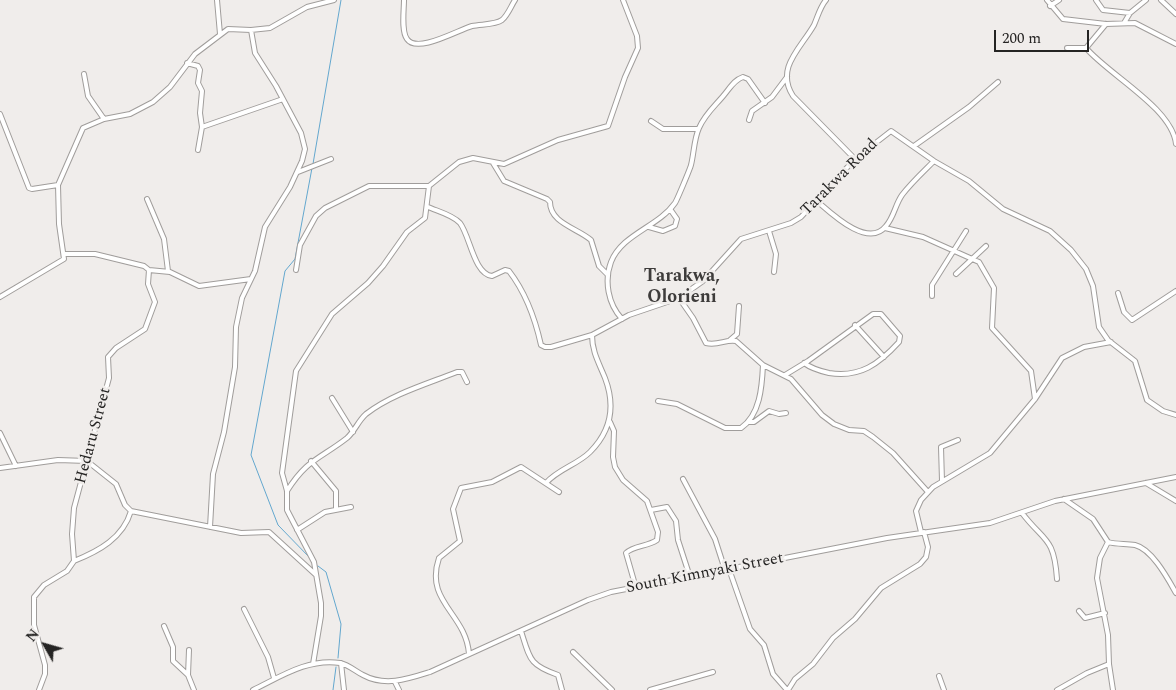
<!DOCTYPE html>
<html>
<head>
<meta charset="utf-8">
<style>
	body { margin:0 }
	#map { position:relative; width:1176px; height:690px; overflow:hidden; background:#f0edeb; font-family:Spectral,serif }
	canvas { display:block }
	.north { position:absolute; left:20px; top:620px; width:50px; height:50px; -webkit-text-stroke:4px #f0edeb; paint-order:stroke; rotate:308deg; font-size:14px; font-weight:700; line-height:20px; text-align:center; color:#252423 }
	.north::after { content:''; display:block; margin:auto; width:18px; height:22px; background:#252423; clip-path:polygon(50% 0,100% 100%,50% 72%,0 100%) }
	.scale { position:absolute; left:994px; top:30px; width:95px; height:22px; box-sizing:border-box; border:2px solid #252423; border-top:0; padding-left:6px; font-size:15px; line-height:18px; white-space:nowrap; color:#252423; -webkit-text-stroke:4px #f0edeb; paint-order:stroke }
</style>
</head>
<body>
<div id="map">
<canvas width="1176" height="690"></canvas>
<div class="north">N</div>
<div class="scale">200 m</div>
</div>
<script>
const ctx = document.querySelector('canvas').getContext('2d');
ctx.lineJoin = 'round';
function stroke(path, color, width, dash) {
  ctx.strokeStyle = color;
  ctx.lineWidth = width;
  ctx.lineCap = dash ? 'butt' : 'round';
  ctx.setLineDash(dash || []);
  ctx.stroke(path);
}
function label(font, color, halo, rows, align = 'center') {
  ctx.font = font + ' Spectral,serif';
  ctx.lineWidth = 5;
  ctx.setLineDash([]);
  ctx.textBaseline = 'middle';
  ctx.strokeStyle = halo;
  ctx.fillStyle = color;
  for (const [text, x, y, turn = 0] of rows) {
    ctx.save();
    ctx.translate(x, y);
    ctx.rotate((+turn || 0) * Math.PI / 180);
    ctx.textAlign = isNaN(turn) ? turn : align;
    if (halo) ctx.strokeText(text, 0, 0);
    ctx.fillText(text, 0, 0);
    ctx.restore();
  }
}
const stream = new Path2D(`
	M313 164 341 0
	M311 559 278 525 251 455 285 271 295 259 312 168
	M318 566 326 572 341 624 338 658
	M333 690 336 667`);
const street = new Path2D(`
	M217 0 220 34
	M404 0C404 10 401 31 407 39 417 54 458 30 472 26 481 24 495 25 502 20 508 15 511 6 515 0
	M826 0C820 7 818 16 814 25 801 48 775 68 793 96L855 159
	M1047 0 1063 19 1106 24 1135 23 1176 44
	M1096 0 1103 10 1130 13
	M1161 0 1176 14
	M1050 6 1059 0
	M1124 23 1130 13 1146 0
	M1067 48H1086L1106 24
	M1086 48C1109 75 1172 108 1176 144
	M187 63 198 66 200 70 198 83 202 91 200 113 202 127 198 150
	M84 74 88 96 104 119
	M0 114 29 188 32 189 58 185
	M749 120 752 111 772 97 787 77
	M651 121 663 129H698
	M202 127 283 99
	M914 146 969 107 998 82
	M493 163 504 181 547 199 550 202C550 223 577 228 591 240L599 266 608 275
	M298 172 331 159
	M147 199 164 239 168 271
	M817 201C831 213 868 249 886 226 894 217 895 205 902 195 911 183 923 172 934 161
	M428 207C437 211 453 215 460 223 470 236 474 274 492 276L505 270 509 271C526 293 535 318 541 345L545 347H551L592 335 629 315 679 298 703 281 741 239 791 223 801 217 855 159 891 131 934 161 969 181 1003 209 1050 231 1071 250 1086 269 1093 286 1099 327 1108 340 1135 361 1147 400 1163 411 1176 415
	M649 227 663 231 675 226 677 219 670 209
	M885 228 923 237 979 262 994 288 992 328 1031 371 1035 399
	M769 231 776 254 774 272
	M149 270 170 272 199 286 251 279
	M296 270 300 245 316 216 325 208 369 186H429
	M956 274 986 246
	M1118 293 1124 312 1132 320 1176 291
	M932 296V285L966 231
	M0 297 64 259 59 224 58 185 83 128 104 119 130 114 153 102 170 87 195 54 228 29 251 30 270 28 307 7 334 0
	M679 298 693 318 706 343C718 346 726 339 736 341L763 365 791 379 822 415 834 424 849 430 864 431 873 437 893 453 928 492
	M622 319C608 304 604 281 611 262 622 234 658 227 675 203 677 200 690 169 691 165 694 153 694 139 699 128 705 114 715 106 724 95 730 88 734 80 743 77L748 79 765 103
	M855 325 884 357
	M730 340 737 334 739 306
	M785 375 808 361 873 314H881L900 336 899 342C879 364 860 378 829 373 820 371 812 369 804 363
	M332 398 353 432
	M658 401 677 404 725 428H741C760 415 762 387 763 365
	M610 422 614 431 613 457 615 467 623 480 647 501 658 532 657 540C647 547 634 545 626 553L636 588
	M748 422H754L769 411 779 414 786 413
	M0 433 16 466
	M311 461 336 491V509
	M0 468 58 460 87 461 116 484 125 505 131 511 241 533 269 532 315 574
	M683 479 715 539 725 570
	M942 481 941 447 958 440
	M546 483C558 469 577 465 590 452 611 431 616 407 605 378 599 363 592 352 592 335
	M1146 483 1176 501
	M287 491C307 459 320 459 347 438 355 431 358 421 366 414 392 394 427 384 457 372H462L467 382
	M1064 499 1093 519 1108 542 1100 558 1097 578 1108 635 1109 664 1113 690
	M651 510 667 507 676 521 678 540 690 577
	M1022 513C1044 542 1054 536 1057 579
	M210 527 213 474 224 432 235 367 236 327 242 298 255 271 265 227 290 187 302 161 305 149 301 133 276 86 255 53 251 30
	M297 530 325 512 351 507
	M921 532 916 511 921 500 933 487 990 453 1035 399 1062 358 1084 347 1111 342
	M1108 542C1118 545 1126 543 1135 545 1152 549 1168 579 1176 593
	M74 561C99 551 123 538 131 511
	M729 569 750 629 764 645 773 674 787 690
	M244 609 268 657 274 678
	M1079 611 1085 618 1105 613
	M164 626 173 647V661L188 675
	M521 631C530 659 529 665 558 675L562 690
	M189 650 188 675 194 690
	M573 652 612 690
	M469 654C466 613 424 602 439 558L460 541 453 509 461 488 492 482 521 467 559 492
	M341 663 344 690
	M313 664 321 616V603L314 562 287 510V491L282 473 296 371 332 314 368 283 383 266 407 232 425 218 429 186 459 162 473 158 504 164 558 140 608 126 625 77 638 48 637 36 623 0
	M939 676 944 690
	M395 682 399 690
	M39 690 45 674V665L34 625V597L44 585 67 571 74 561 72 534 74 508 109 378 108 357 116 348 145 329 155 302 148 284 149 270 144 266 95 254H65
	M253 690C280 677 308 658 340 663 349 665 355 671 363 675 385 687 408 679 430 672L588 600 611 592 887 538 990 523 1055 501 1176 477
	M650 690 713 672
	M788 690 795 679 813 664 833 638 855 619 881 588 920 564 926 557 928 547 924 532
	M1057 690 1087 673 1109 664`);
const streetNames = [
	["Tarakwa Road",840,178,-45],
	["Hedaru Street",94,436,-75],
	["South Kimnyaki Street",705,574,-11]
];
const neighbourhoodNames = [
	["Tarakwa,",682,277],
	["Olorieni",682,298]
];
stroke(stream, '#63a7ce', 1);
stroke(street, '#a09d9b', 6);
stroke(street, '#fff', 4);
label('16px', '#252423', '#f0edeb', streetNames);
label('bold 18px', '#3e3c3b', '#f0edeb', neighbourhoodNames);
</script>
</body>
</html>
